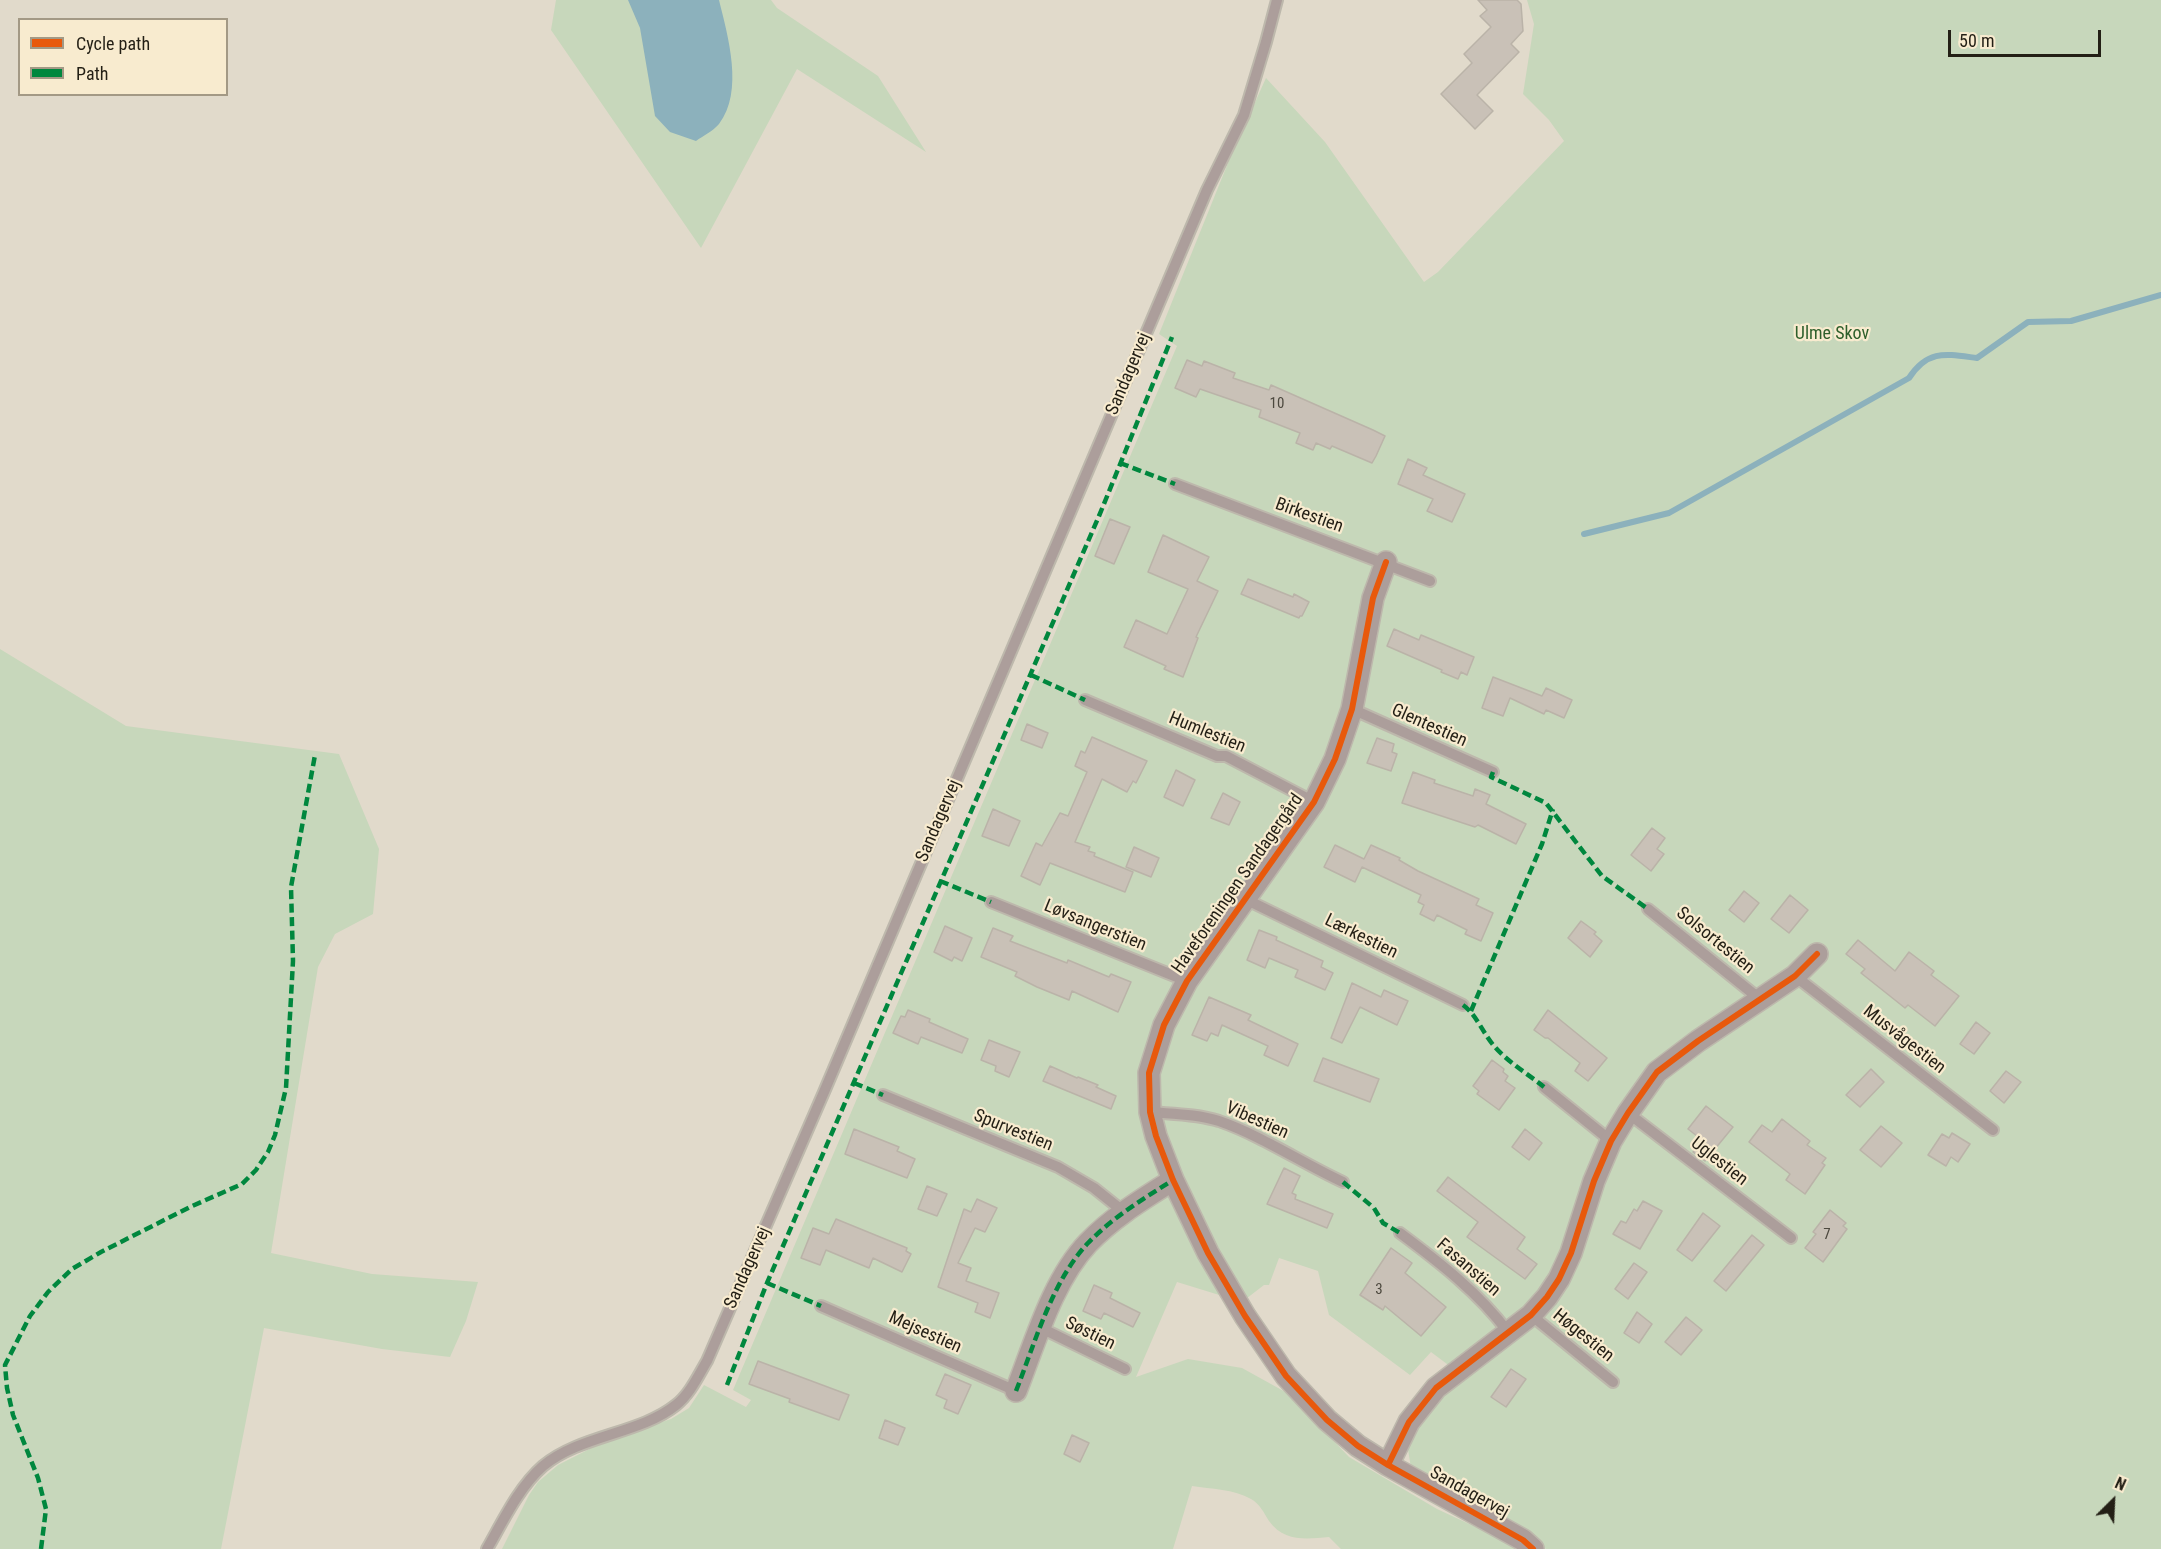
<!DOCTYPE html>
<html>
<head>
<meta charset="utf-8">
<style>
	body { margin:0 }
	#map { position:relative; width:2161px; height:1549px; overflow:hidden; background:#e1dacb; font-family:"Roboto Condensed",sans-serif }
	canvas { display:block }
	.legend { position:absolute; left:18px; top:18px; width:210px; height:78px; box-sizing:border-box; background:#f8ebcf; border:2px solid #a39985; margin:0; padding:8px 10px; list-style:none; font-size:18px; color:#231f15 }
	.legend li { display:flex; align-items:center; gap:12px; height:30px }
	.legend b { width:30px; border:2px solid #a39985 }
	.north { position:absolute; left:2083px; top:1471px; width:60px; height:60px; -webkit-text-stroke:4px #f8ebcf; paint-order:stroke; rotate:24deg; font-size:16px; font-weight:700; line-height:24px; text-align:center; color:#231f15 }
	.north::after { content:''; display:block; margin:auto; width:21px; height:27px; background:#231f15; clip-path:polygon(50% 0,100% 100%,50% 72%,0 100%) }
	.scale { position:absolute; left:1948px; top:30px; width:153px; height:27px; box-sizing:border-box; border:3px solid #231f15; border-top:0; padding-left:8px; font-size:18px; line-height:21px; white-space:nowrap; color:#231f15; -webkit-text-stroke:4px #f8ebcf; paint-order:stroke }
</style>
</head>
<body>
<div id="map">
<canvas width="2161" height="1549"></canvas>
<ul class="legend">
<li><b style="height:8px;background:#e8590c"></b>Cycle path</li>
<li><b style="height:8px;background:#00873e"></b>Path</li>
</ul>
<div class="north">N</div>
<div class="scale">50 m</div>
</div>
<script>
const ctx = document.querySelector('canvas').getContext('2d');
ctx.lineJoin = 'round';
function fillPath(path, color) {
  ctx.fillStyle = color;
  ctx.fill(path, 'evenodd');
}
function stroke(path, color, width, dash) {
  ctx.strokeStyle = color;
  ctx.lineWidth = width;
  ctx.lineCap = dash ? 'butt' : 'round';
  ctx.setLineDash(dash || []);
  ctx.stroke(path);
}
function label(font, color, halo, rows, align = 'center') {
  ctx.font = font + ' "Roboto Condensed",sans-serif';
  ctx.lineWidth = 4.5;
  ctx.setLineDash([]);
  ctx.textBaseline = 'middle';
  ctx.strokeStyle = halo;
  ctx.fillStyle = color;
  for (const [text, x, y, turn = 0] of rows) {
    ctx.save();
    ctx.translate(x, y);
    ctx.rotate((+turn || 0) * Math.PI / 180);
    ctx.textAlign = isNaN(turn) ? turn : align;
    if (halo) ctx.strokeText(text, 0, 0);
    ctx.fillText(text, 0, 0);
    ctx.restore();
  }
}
const green = new Path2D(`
	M556 0H771L777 8 878 76 926 152 797 69 701 248 551 30Z
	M1527 0H2161V1549H1546L1411 1468 1407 1443 1431 1405 1463 1376 1431 1352 1410 1375 1329 1315 1318 1271 1279 1258 1269 1285H1264L1242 1302 1177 1282 1136 1377 1188 1359 1242 1368 1289 1394 1349 1457 1437 1509 1508 1542 1518 1549H1341L1329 1537C1306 1539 1284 1542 1269 1521 1264 1513 1260 1504 1251 1499 1234 1489 1211 1489 1192 1486L1173 1549H502L529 1495 538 1482 558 1465 611 1438 671 1419 689 1408 704 1385 746 1407 751 1400 733 1390 1177 346 1159 334 1232 153 1266 78 1325 142 1424 282 1438 272 1564 141 1549 120 1523 94 1534 24Z
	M0 649 126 726 339 754 379 849 373 914 335 934 318 967 271 1253 372 1274 478 1282 466 1321 450 1357 382 1349 264 1328 221 1549H0Z`);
const water = new Path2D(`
	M628 0H719C728 37 744 91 719 124 713 131 703 136 696 141L670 132 655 116 640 28Z`);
const stream = new Path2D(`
	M1584 534 1669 513 1909 378C1928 349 1946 354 1977 358L2028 322 2071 321 2161 295`);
const building = new Path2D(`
	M1478 0H1517L1521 4 1523 31 1511 44 1519 52 1477 95 1493 111 1475 129 1441 94 1472 63 1464 54 1491 27 1480 16 1487 10Z
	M1187 360 1202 366 1204 361 1235 373 1233 378 1269 390 1271 385 1373 430 1385 436 1376 456 1372 463 1332 446 1330 449 1316 443 1313 450 1296 443 1300 433 1259 417 1261 410 1200 389 1196 397 1175 388Z
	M1408 459 1427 468 1423 475 1465 494 1452 522 1427 511 1433 499 1398 484Z
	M1110 519 1130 527 1114 564 1095 556Z
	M1163 535 1209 557 1197 581 1218 591 1196 637 1198 638 1183 677 1164 669 1166 666 1124 647 1136 620 1167 634 1188 589 1148 572Z
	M1248 579 1293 597 1294 594 1309 602 1302 616H1300L1299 618 1241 594Z
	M1394 629 1419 640 1421 635 1474 657 1467 675 1461 672 1458 679 1441 672 1442 670 1387 646Z
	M1493 677 1542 696 1546 688 1572 700 1564 718 1546 710 1544 714 1510 698 1503 716 1482 708Z
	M1027 724 1048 733 1042 748 1021 740Z
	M1092 737 1147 761 1136 783 1133 781 1127 792 1102 779 1075 842 1090 847 1088 851 1095 853 1094 856 1133 872 1125 892 1050 863 1040 885 1021 876 1036 843 1042 846 1060 813 1068 816 1087 772 1075 766 1081 751 1085 753Z
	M1377 738 1394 744 1392 752 1397 754 1391 771 1367 763Z
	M1176 770 1195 780 1183 806 1164 797Z
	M1413 772 1435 780 1434 783 1473 796 1475 789 1490 795 1486 804 1526 824 1516 844 1478 825 1475 827 1402 803Z
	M1223 793 1240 802 1229 825 1211 818Z
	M993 809 1020 821 1009 846 982 836Z
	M1652 828 1665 838 1657 849 1664 854 1651 871 1631 855Z
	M1335 845 1364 859 1371 845 1400 858 1399 860 1418 871 1479 899 1476 905 1493 913 1481 941 1465 934 1467 930 1437 915 1434 921 1420 914 1424 905 1418 902 1421 895 1362 867 1355 882 1324 867Z
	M1134 847 1159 858 1151 877 1126 867Z
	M1744 891 1759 903 1744 922 1729 910Z
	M1790 895 1808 910 1789 933 1771 919Z
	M1581 921 1596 932 1594 934 1602 941 1590 957 1568 938Z
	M945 926 972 938 962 961 954 957 952 961 934 952Z
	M993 928 1013 936 1010 941 1067 963 1068 960 1109 977 1111 974 1131 982 1118 1012 1072 991 1069 1000 1037 987 1015 976 1017 972 981 957Z
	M1259 930 1277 937 1276 940 1323 961 1321 967 1333 973 1325 990 1295 977 1298 970 1269 958 1265 968 1247 960Z
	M1858 940 1895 971 1909 952 1934 971 1931 975 1959 996 1935 1026 1908 1005 1905 1008 1861 973 1865 969 1846 954Z
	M1352 983 1381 997 1384 990 1408 1001 1397 1025 1360 1007 1342 1043 1331 1038Z
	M1209 997 1251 1015 1248 1020 1298 1044 1288 1066 1264 1055 1268 1046 1222 1025 1218 1036 1211 1033 1207 1041 1192 1035Z
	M908 1010 930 1019 929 1022 968 1039 962 1053 921 1037 918 1044 893 1033 901 1016 905 1017Z
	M1548 1010 1607 1058 1588 1081 1575 1071 1580 1063 1548 1038H1545L1534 1030Z
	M1976 1022 1990 1033 1974 1054 1960 1044Z
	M989 1040 1020 1052 1009 1077 995 1071 996 1066 981 1060Z
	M1323 1058 1379 1079 1370 1102 1314 1081Z
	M1492 1060 1504 1069 1503 1072 1508 1076 1505 1081 1515 1088 1499 1110 1477 1094 1479 1091 1473 1086Z
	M1050 1066 1077 1078 1078 1077 1098 1085 1096 1087 1116 1096 1111 1109 1043 1081Z
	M1871 1069 1884 1082 1860 1107 1846 1095Z
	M2006 1071 2021 1082 2004 1103 1990 1091Z
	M1706 1106 1733 1127 1705 1161 1693 1152 1702 1140 1688 1129Z
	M1782 1119 1810 1141 1807 1145 1826 1158 1822 1163 1825 1165 1805 1194 1786 1180 1790 1174 1749 1142 1762 1125 1772 1132Z
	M1881 1126 1902 1143 1881 1167 1860 1150Z
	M854 1129 899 1147 897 1151 915 1159 907 1178 845 1154Z
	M1525 1129 1542 1143 1529 1160 1512 1147Z
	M1952 1133 1970 1144 1958 1162 1951 1157 1946 1166 1928 1155 1942 1134 1949 1138Z
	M1284 1168 1300 1176 1292 1193 1296 1195 1295 1199 1333 1214 1327 1228 1267 1204Z
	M1448 1177 1525 1237 1517 1249 1537 1264 1525 1279 1467 1237 1478 1222 1437 1191Z
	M927 1186 947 1194 937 1216 918 1209Z
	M977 1199 997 1208 985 1232 975 1228 958 1263 971 1268 966 1281 999 1293 990 1318 975 1312 978 1303 938 1287 964 1209 971 1212Z
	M1643 1201 1662 1211 1640 1249 1613 1234 1621 1221 1626 1223 1634 1209 1637 1211Z
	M1830 1210 1846 1223 1843 1226 1847 1229 1823 1262 1805 1248 1816 1234 1813 1232Z
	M1703 1213 1720 1226 1692 1261 1677 1250Z
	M836 1219 907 1248 906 1251 911 1254 902 1272 873 1258 869 1268 826 1250 820 1265 801 1258 813 1228 829 1234Z
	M1752 1235 1764 1245 1726 1291 1714 1281Z
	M1391 1248 1412 1263 1405 1273 1446 1307 1421 1336 1385 1306 1383 1310 1360 1295Z
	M1634 1263 1647 1272 1628 1299 1615 1289Z
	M1094 1285 1112 1293 1110 1298 1140 1313 1133 1327 1104 1313 1101 1319 1083 1311Z
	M1637 1312 1652 1324 1639 1343 1624 1333Z
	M1686 1317 1702 1330 1681 1355 1665 1342Z
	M758 1361 849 1395 839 1420 789 1402 790 1399 749 1384Z
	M1511 1369 1526 1379 1506 1407 1491 1397Z
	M945 1374 971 1385 958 1414 944 1408 947 1400 936 1395Z
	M885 1420 905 1428 898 1445 879 1438Z
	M1072 1435 1089 1443 1080 1462 1064 1454Z`);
const service = new Path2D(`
	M1175 484 1430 581
	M1085 700 1217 756H1226L1314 802
	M1352 709 1493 772
	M1245 899 1463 1005
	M991 902 1187 981
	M1648 909 1761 1000
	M1795 976 1993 1130
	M1544 1087 1611 1141
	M883 1095 1058 1167 1094 1188 1124 1212
	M1150 1112C1173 1114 1197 1114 1219 1121 1262 1136 1302 1163 1343 1182
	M1628 1113 1791 1238
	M1400 1233C1439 1262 1479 1293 1508 1332
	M821 1306 1016 1391
	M1531 1315 1613 1382
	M1041 1328 1125 1369
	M487 1549C503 1521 519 1487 543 1466 580 1435 640 1434 676 1405 690 1394 698 1376 707 1361L824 1092 1207 190 1244 115 1266 42 1277 0`);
const minor = new Path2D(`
	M1386 562 1373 598 1352 709 1335 759 1314 802 1187 981 1164 1025 1149 1073 1150 1112 1156 1136 1173 1180 1208 1253 1245 1316 1286 1376 1327 1420 1358 1446 1388 1465 1523 1540 1533 1549
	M1016 1391C1035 1343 1052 1281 1088 1243 1113 1217 1143 1199 1173 1180
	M1388 1465 1409 1422 1436 1388 1531 1315 1547 1297 1559 1279 1571 1253 1594 1181 1611 1141 1628 1113 1657 1072 1698 1041 1795 976 1817 954`);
const quiet = new Path2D(`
	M1120 463 1175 484
	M1031 675 1085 700
	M1493 772 1491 777 1546 803 1602 876 1648 909
	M940 881 991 902
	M1463 1005C1477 1015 1483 1034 1495 1047 1508 1062 1528 1074 1544 1087
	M1471 1011 1542 844 1553 809
	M854 1083 883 1095
	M1343 1182 1374 1208 1383 1223 1400 1233
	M767 1283 821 1306
	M727 1385 767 1283 1099 516 1172 337
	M1016 1391C1035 1343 1052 1281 1088 1243 1113 1217 1143 1199 1173 1180
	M41 1549 46 1509 38 1478 13 1415 7 1388 5 1365 30 1316 48 1292 72 1269 101 1252 190 1207 242 1184 256 1170 268 1152 275 1135 286 1088 293 961 291 887 315 755`);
const cycleway = new Path2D(`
	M1386 562 1373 598 1352 709 1335 759 1314 802 1187 981 1164 1025 1149 1073 1150 1112 1156 1136 1173 1180 1208 1253 1245 1316 1286 1376 1327 1420 1358 1446 1388 1465 1523 1540 1533 1549
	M1388 1465 1409 1422 1436 1388 1531 1315 1547 1297 1559 1279 1571 1253 1594 1181 1611 1141 1628 1113 1657 1072 1698 1041 1795 976 1817 954`);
const numberNames = [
	["10",1277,404],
	["7",1827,1235],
	["3",1379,1290]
];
const parkNames = [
	["Ulme Skov",1832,334]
];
const streetNames = [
	["Sandagervej",1129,374,-67],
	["Birkestien",1309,516,20],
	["Glentestien",1429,726,24],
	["Humlestien",1207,733,22],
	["Sandagervej",939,821,-67],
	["Haveforeningen Sandagergård",1238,884,-55],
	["Løvsangerstien",1095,926,22],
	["Lærkestien",1361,937,26],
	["Solsortestien",1715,941,39],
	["Musvågestien",1904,1040,38],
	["Vibestien",1257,1121,24],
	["Spurvestien",1013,1131,22],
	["Uglestien",1719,1162,38],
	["Sandagervej",748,1268,-66],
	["Fasanstien",1468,1268,41],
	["Mejsestien",925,1333,24],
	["Søstien",1090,1334,26],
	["Høgestien",1583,1336,39],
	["Sandagervej",1469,1493,29]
];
fillPath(green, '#c7d7bb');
fillPath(water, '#8cb1bc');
stroke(stream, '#8cb1bc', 6);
fillPath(building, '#c9c1b7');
stroke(building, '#bab3a8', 1.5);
stroke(service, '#bdb8ac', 14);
stroke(minor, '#bdb8ac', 24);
stroke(service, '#ac9e9b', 10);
stroke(minor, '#ac9e9b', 21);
stroke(quiet, '#00873e', 4.5, [9, 4.5]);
stroke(cycleway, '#e8590c', 6);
label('15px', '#4c483e', null, numberNames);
label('18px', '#2e5f2b', '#f8ebcf', parkNames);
label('18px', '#231f15', '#f8ebcf', streetNames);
</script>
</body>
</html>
